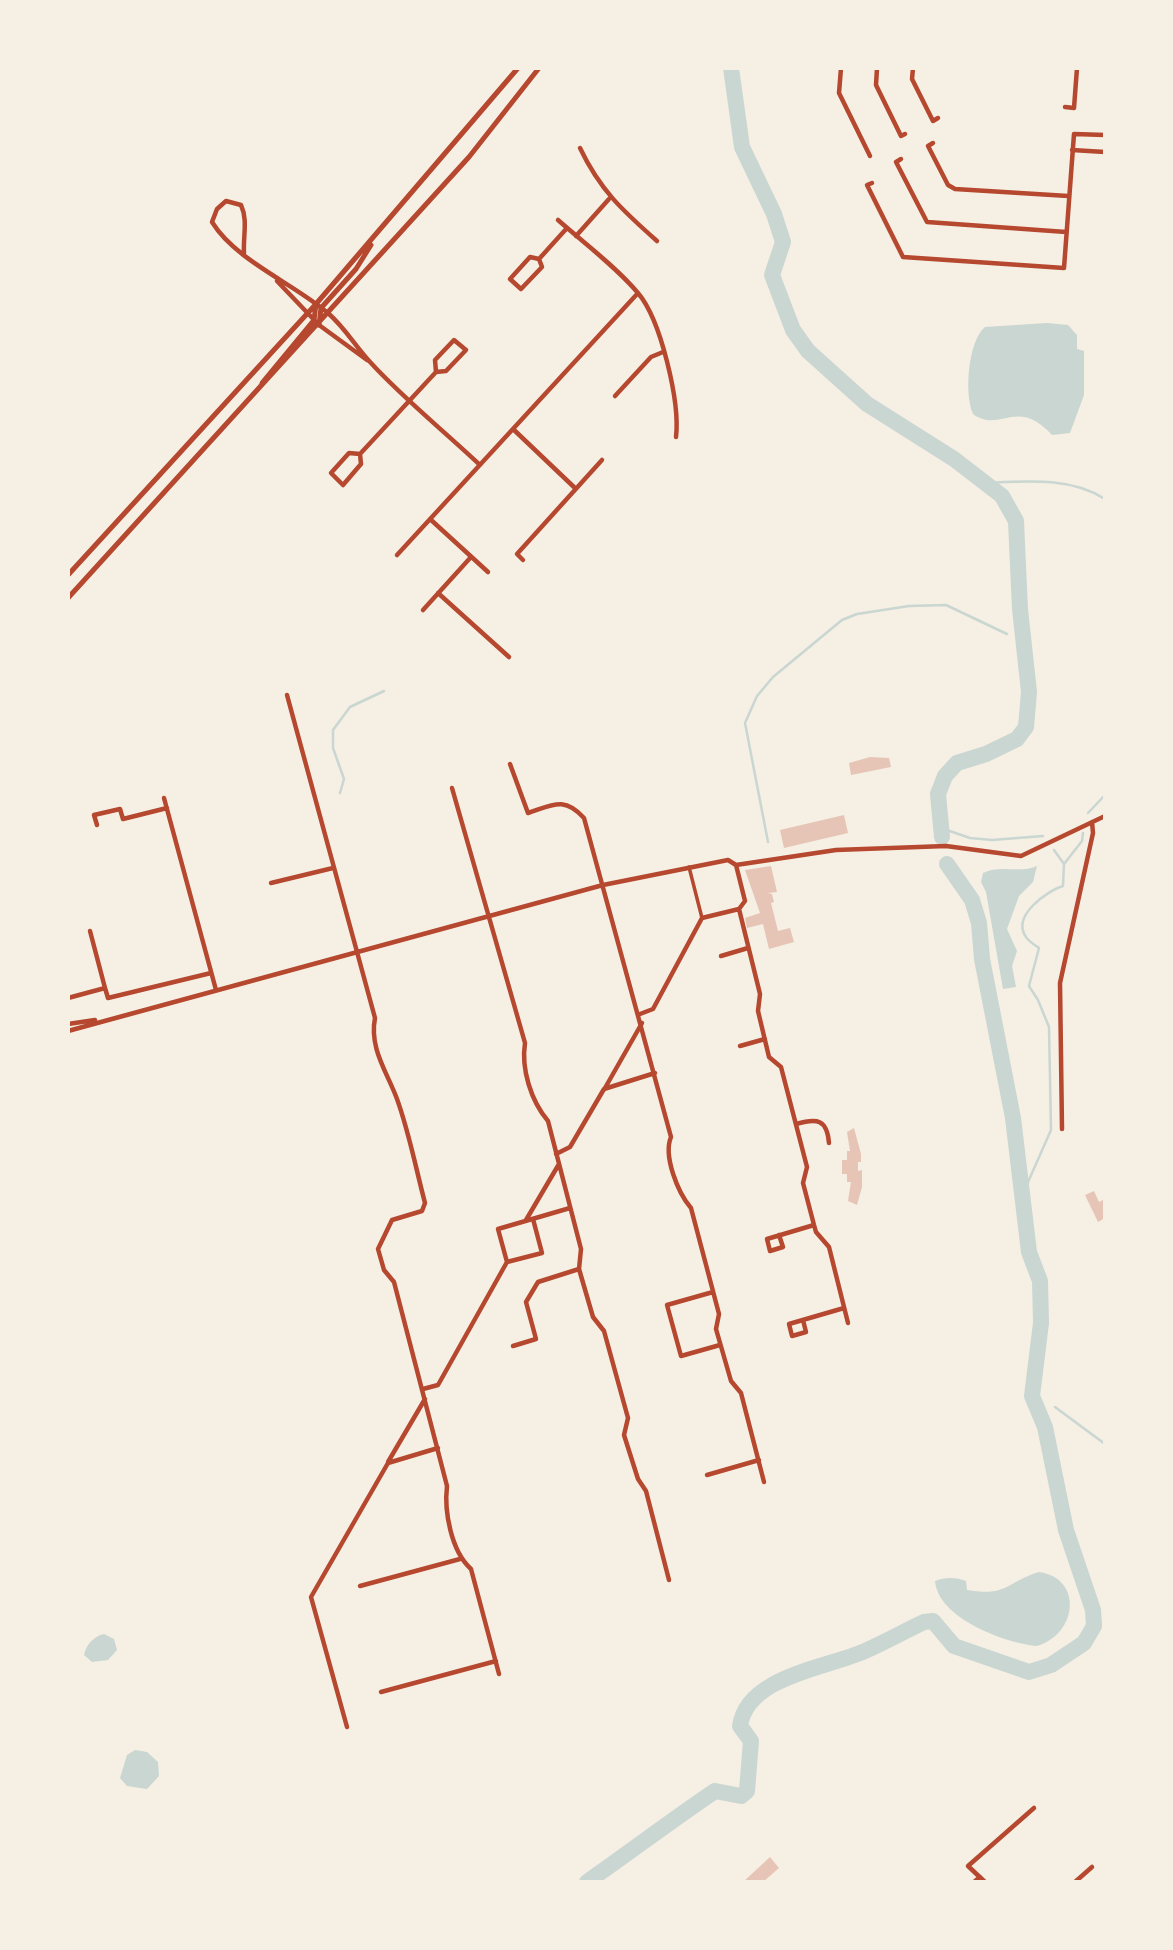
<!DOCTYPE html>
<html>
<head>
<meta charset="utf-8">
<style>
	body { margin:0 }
	#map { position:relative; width:1173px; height:1950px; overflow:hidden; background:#f6efe4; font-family:"Exo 2",sans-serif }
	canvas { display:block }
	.frame { position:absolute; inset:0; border:70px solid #f6efe4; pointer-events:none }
</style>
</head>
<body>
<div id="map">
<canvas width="1173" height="1950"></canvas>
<div class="frame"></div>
</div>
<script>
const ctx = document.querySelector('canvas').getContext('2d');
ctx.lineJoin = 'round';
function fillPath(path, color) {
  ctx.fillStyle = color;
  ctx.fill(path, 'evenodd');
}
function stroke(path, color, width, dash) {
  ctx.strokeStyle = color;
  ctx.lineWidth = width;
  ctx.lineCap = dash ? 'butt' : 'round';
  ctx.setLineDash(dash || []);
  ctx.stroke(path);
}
const water = new Path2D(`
	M1047 323 1068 325 1077 335V349L1084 351V395L1070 433 1052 435C1017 396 1000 434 973 414 964 394 968 341 985 327Z
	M1037 866 1033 882 1019 896 1007 929 1017 951 1012 966 1016 987 1003 989 986 892 981 882 983 873C1001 864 1019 874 1037 866Z
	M1039 1572C1083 1578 1078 1634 1037 1646 1004 1643 938 1618 935 1581 944 1577 956 1577 966 1581L967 1590C1008 1597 1006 1582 1039 1572Z
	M104 1634 114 1639 117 1650 108 1660 92 1662 84 1655C86 1645 94 1636 104 1634Z
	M135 1750 147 1752 158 1762 159 1776 147 1789 127 1786 120 1778 127 1755Z`);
const stream = new Path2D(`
	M987 483C1027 481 1070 477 1105 499
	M340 793 344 779 333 748V730L350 707 384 691
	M1088 813 1105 795
	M941 828 970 838 992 840 1043 836
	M768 842 745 723 757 696 773 677 842 620 857 614 909 606 946 605 1007 634
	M1064 864 1082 841 1083 833
	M1021 1198 1051 1130 1049 1027 1038 1000 1029 986 1039 948C1035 945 1028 941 1026 937 1011 916 1047 891 1063 886L1064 864 1054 850
	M1055 1407 1105 1444`);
const river = new Path2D(`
	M731 68 742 147 774 214 783 242 772 275 793 330 808 351 867 404 954 459 1002 496 1016 521 1020 609 1029 692 1026 727 1017 739 986 754 957 763 945 776 938 794 942 837
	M587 1882C630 1852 672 1820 715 1791L741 1796 747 1791 751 1741 740 1726C747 1676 827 1668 865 1651 885 1642 905 1631 924 1622L933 1621 954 1646 1029 1672 1051 1665 1084 1643 1094 1626 1093 1610 1066 1530 1045 1427 1032 1396 1041 1323 1040 1281 1029 1252 1013 1118 982 959 979 923 972 900 947 864`);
const building = new Path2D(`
	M870 757 889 758 891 767 851 775 849 763Z
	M844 815 848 833 784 848 780 830Z
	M771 866 777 892 768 893 772 894 774 902 771 903 778 931 790 928 794 942 769 949 763 924 747 928 745 918 760 913 745 870Z
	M854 1128 861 1154V1162H858V1171L862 1170V1187L857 1205 848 1201 851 1182H847V1174H842V1160H847V1151H850L847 1132Z
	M1094 1191 1099 1202 1105 1199V1218L1098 1222 1085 1195Z
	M770 1857 779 1868 763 1882H743Z`);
const pedestrian = new Path2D(`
	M689 867 702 918`);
const minor = new Path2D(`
	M841 68 839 93 870 156
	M877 68 876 85 901 136 905 134
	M913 68 912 79 933 121 938 118
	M1065 107 1074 108 1077 68
	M933 143 928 146 948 185 955 189 1068 196
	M580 148C600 190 622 210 657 241
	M1072 150 1105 152
	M901 159 896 162 927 222 1066 232
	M872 183 867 185 903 257 1064 268 1074 134 1105 135
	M558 220C584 243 615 266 638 293 661 320 680 402 676 437
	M576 236 609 199
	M244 253C243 236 248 220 241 205L226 201 217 209 212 222C236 261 295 284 329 314 345 328 356 347 371 363 404 399 444 431 480 465
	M539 259 542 267 521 289 510 279 530 257 539 259 567 228
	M277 281 319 325 367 360
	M615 396 651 357 663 352
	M513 429 576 489
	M360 454 361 464 343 485 331 473 349 453 360 454 436 372 446 371 466 350 454 340 435 360 436 372
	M430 519 488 572
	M397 555 638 293
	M523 560 517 554 602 460
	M438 593 509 657
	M423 610 471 557
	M287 695 375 1018C369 1048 387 1072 397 1099 409 1132 416 1169 425 1203L422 1211 392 1220 378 1249 384 1270 394 1282 447 1486C444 1511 451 1551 471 1569L499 1674
	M510 764 528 813C553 805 564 796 584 818L671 1137C663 1156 678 1193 691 1208L719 1314 716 1329 731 1381 741 1393 764 1482
	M452 788 525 1043C521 1069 531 1101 548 1121L581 1249 579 1269 593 1317 604 1331 628 1418 624 1435 638 1479 646 1491 669 1580
	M164 798 216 990
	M97 825 94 815 120 809 123 819 167 808
	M271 883 333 868
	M739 909 760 994 758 1011 769 1057 781 1067 807 1167 803 1183 814 1225 816 1232 829 1247 848 1323
	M90 931 105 988
	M721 956 748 948
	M68 998 105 988 108 998 211 973
	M640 1014 653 1009 702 918 739 909 745 901 736 865
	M68 1024 95 1020
	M68 1031 603 885 728 860 736 865 836 850 946 846 1021 856 1105 816
	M740 1046 765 1039
	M605 1088 642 1023
	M796 1124C817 1118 827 1119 829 1143
	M1062 1129 1060 983 1093 833 1092 822
	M556 1154 570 1147 604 1089 655 1073
	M526 1220 559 1164
	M779 1235 783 1247 770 1251 767 1239 814 1225
	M507 1262 542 1253 533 1219
	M713 1292 667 1305 681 1356 720 1345
	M803 1320 806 1332 792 1336 789 1324 844 1308
	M513 1346 536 1339 526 1302 538 1282 579 1269
	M423 1389 438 1385 507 1262 498 1229 570 1208
	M388 1462 425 1399
	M707 1475 759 1460
	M360 1586 460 1559
	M381 1692 496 1661
	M347 1727 311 1597 388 1463 438 1448
	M974 1882 980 1877
	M985 1882 968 1866 1034 1808
	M1075 1882 1092 1867`);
const tertiary = new Path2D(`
	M319 325 321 308 356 269 371 245
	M262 383 314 320 316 304
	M68 575 316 304 518 68
	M68 598 469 157 539 68`);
fillPath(water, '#c9d6d2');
stroke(stream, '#c9d6d2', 2.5);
stroke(river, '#c9d6d2', 16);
fillPath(building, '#e6c5b7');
stroke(pedestrian, '#b5482f', 3.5);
stroke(minor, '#b5482f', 4.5);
stroke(tertiary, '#b5482f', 5);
</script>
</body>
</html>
